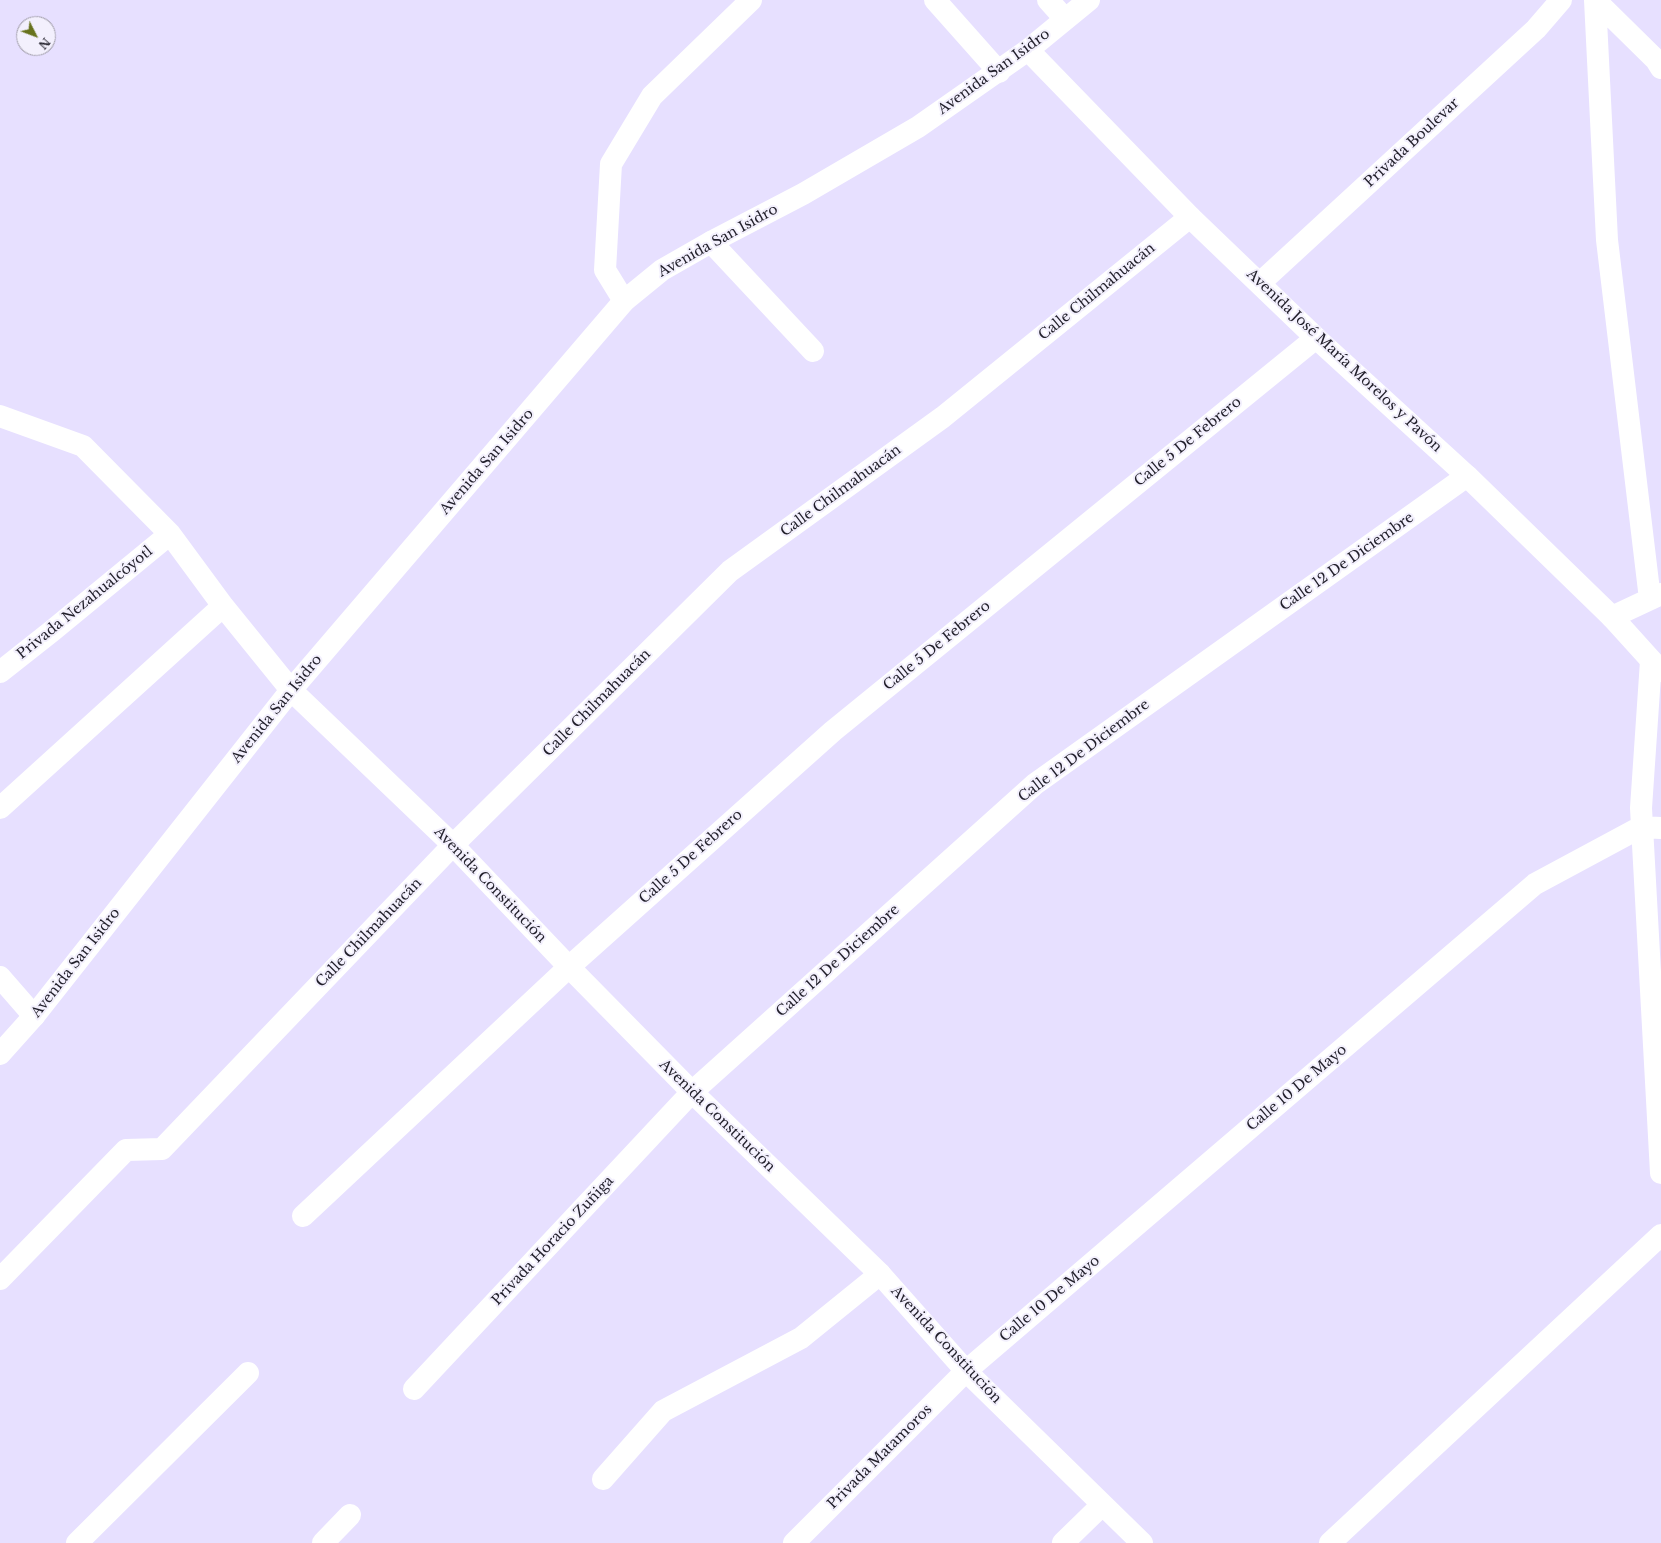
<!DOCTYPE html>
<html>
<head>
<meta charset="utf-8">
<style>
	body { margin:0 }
	#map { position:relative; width:1661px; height:1543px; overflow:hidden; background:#e7e0ff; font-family:"Libre Baskerville",serif }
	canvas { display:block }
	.north { position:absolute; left:16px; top:16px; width:40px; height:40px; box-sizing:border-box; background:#f3f0fd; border:1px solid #9f9ca8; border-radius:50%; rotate:132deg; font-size:11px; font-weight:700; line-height:16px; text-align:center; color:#201e29 }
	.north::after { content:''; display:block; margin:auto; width:14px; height:18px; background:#67721d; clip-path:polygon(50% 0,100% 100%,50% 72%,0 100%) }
</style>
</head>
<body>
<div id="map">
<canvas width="1661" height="1543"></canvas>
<div class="north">N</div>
</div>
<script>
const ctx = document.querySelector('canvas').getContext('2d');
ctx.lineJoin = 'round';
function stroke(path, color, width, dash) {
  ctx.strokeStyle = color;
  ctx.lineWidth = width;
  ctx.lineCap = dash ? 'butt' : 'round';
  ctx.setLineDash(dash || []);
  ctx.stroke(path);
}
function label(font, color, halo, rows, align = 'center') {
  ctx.font = font + ' "Libre Baskerville",serif';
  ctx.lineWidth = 4;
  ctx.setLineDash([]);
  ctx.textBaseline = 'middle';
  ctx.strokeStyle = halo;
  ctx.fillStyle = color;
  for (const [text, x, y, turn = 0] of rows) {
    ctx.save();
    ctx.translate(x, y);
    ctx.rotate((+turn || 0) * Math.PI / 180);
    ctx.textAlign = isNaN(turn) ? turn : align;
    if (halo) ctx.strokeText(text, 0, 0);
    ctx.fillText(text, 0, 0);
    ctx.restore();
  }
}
const minor = new Path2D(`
	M935 0 999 72
	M1048 0 1065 19
	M1595 0 1607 240 1650 599
	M1595 0 1656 60 1661 68
	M711 242 813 351
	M1260 283 1536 29 1561 0
	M624 301 605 270 611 164 652 96 751 0
	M0 416 83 446 170 534 223 606 291 690
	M1612 617 1661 594
	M1651 661 1641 808 1661 1173
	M0 672 52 631 170 534
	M0 808 223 606
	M0 977 34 1016
	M303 1216 569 967 833 731 1316 338
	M0 1279 126 1150 162 1149 453 845 730 571 943 417 1190 217
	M414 1389 692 1092 1035 784 1467 476
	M603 1479 663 1411 801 1338 880 1274
	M77 1543 248 1373
	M323 1543 350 1515
	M794 1543 966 1371 1535 884 1641 827 1661 828
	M1063 1543 1102 1505
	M1330 1543 1661 1235`);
const major = new Path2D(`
	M1028 50 1190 217 1316 338 1467 476 1612 617 1661 671
	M291 690 453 845 569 967 692 1092 880 1274 966 1371 1142 1543
	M0 1054 34 1016 291 690 624 301 662 270 711 242 803 194 918 127 1028 50 1089 0`);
const streetNames = [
	["Avenida San Isidro",994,72,-36],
	["Privada Boulevar",1412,143,-43],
	["Avenida San Isidro",718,241,-29],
	["Calle Chilmahuacán",1097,292,-39],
	["Avenida José María Morelos y Pavón",1344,361,43],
	["Calle 5 De Febrero",1188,442,-39],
	["Avenida San Isidro",487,462,-49],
	["Calle Chilmahuacán",841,491,-36],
	["Calle 12 De Diciembre",1347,562,-35],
	["Privada Nezahualcóyotl",85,603,-39],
	["Calle 5 De Febrero",937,646,-39],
	["Calle Chilmahuacán",597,703,-45],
	["Avenida San Isidro",277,709,-51],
	["Calle 12 De Diciembre",1084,751,-37],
	["Calle 5 De Febrero",691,857,-42],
	["Avenida Constitución",490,885,46],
	["Calle Chilmahuacán",369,933,-46],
	["Calle 12 De Diciembre",838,961,-42],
	["Avenida San Isidro",76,963,-52],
	["Calle 10 De Mayo",1297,1088,-40],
	["Avenida Constitución",717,1116,44],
	["Privada Horacio Zuñiga",553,1241,-47],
	["Calle 10 De Mayo",1050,1299,-40],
	["Avenida Constitución",946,1345,47],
	["Privada Matamoros",880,1457,-45]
];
stroke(minor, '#fff', 22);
stroke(major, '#fff', 22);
label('14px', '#201e29', '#f3f0fd', streetNames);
</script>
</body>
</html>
